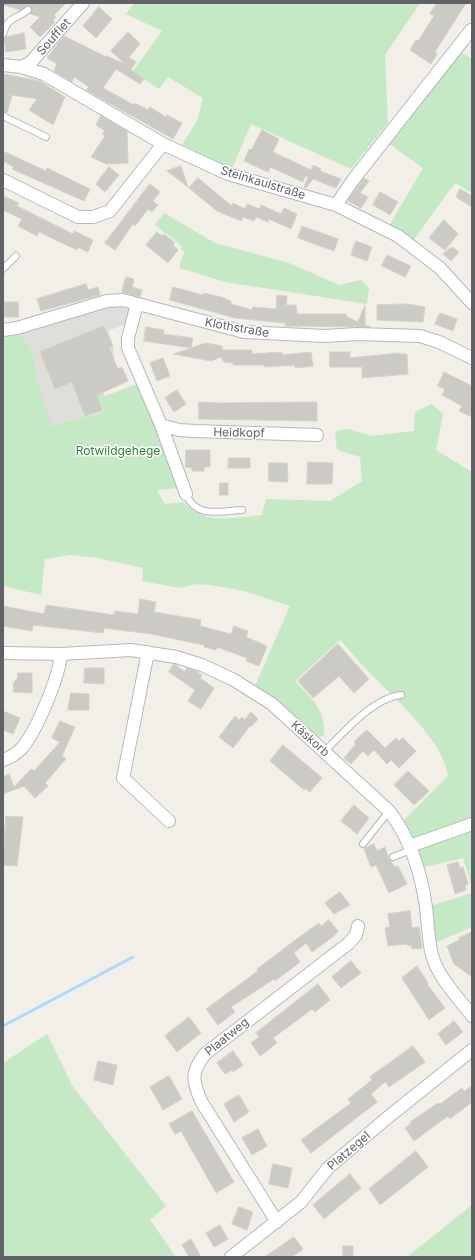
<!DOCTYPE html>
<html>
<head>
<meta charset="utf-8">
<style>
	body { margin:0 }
	#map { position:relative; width:475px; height:1260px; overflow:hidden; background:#f1efe8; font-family:Inter,sans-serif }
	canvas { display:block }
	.frame { position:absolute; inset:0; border:4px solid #5f6368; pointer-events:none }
</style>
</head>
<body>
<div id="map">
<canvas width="475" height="1260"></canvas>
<div class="frame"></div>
</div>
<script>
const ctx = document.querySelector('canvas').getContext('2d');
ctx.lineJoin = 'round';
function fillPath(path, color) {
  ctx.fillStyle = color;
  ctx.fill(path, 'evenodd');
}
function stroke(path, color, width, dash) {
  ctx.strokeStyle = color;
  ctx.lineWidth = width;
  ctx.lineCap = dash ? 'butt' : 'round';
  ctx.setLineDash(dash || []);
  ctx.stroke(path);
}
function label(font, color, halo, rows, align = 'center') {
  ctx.font = font + ' Inter,sans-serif';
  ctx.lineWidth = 3;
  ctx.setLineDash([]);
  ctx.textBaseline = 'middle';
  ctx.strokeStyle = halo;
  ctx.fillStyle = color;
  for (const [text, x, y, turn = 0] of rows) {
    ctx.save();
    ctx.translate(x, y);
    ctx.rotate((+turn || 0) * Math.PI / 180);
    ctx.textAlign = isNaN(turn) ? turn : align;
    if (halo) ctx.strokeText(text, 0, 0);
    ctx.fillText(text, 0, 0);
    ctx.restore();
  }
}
const industrial = new Path2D(`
	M119 305 132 307 128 323 108 331 113 345 114 363 90 373 104 412 50 426 37 377 32 349 20 335 23 332Z`);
const green = new Path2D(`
	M134 3H420L385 55 388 123 351 169 251 124 232 169 182 145 197 121 203 98 168 77 159 89 133 71 162 31 126 14Z
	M459 51 472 59V193L455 183 413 241 389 226 423 168 388 143Z
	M164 213 215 243 289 263 339 285 361 280 369 288 367 304 225 282 180 268V262L185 252 181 249 182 246 155 225Z
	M20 335 32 349 37 377 51 426 104 412 89 373 95 371 105 396 137 384 177 482V488L157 490 165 504 183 502C203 525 235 518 262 515L266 499 330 501 362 481 360 457 337 450 335 431 348 429 372 436 414 431 415 412 432 404 443 414 436 450 472 472V887L463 858 421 868 402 822 448 776C443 740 398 702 373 676 362 665 351 652 340 640L295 681C310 697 327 711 324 735L318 738 311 735 273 700 255 686 290 606 244 591 211 585 196 584 180 588 142 581 143 568 98 558 70 555 45 559 41 595 3 586V336Z
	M472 893V927L435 943 430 906Z
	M47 1034 73 1087 166 1206 150 1220 176 1257H3V1063Z
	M472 1205V1257H407Z`);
const stream = new Path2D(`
	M3 1026 133 957`);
const building = new Path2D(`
	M4 3H66L54 15 56 17 53 20 55 22 40 37 30 27 40 17 31 14V7L27 6 20 10 4 5Z
	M437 3H466L435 52 437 54 431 64 410 50 416 40 418 41 434 16 430 14Z
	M99 7 112 19 96 38 83 26Z
	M128 32 140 44 129 57 136 62 131 70 144 79 140 84 116 69 103 88 134 105 135 103 148 110 150 107 166 117 167 115 182 123 173 139 86 90 89 87 74 77 72 82 54 71 57 64 47 58 64 36 106 57 107 56 125 64 111 51Z
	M24 33 26 49 6 52 4 38Z
	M3 74 40 81 65 97 53 125 29 110 37 99 12 95 7 113 3 112Z
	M101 116 127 131 128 163 106 164 91 157 105 136 102 134 105 131 96 125Z
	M262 130 279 139 273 152 311 170 313 165 321 169 320 171 341 179 336 188 313 179 306 188 304 187 308 177 305 176 303 182 270 167 268 172 244 161 249 149 251 150Z
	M3 151 46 171 47 168 90 189 84 201 12 169 14 167 3 161Z
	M181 166 188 187 167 171Z
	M109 167 119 175 105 192 96 184Z
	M198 178 232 206 233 203 245 209 247 204 260 209 261 205 281 214 284 208 297 214 291 229 269 219 268 222 256 217 254 221 243 217 241 221 217 211 189 188Z
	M364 178 369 181 360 193 368 197 361 208 348 201Z
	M150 184 160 192 153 201 158 205 152 212 148 209 135 226 133 224 115 250 105 243Z
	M460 189 472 196V207L456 197Z
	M380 192 398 202 390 215 373 205Z
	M3 196 19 203 17 206 73 234 74 231 93 240 88 252 78 247 77 250 39 232 37 236 18 226 22 219 3 210Z
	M444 220 458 234 445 250 429 238Z
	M302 226 338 239 334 251 298 238Z
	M157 232 162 236 164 234 175 243 173 245 178 250 168 263 146 245Z
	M356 241 372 247 367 261 351 255Z
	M452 247 459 252 451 261 443 254Z
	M387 255 411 266 405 277 382 266Z
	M126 277 134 279 132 287 142 290 140 297 122 292Z
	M86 284 88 290 98 287 100 295 41 311 37 299Z
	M173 287 203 295 204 293 221 297 231 301V304L252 310 253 307 276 309 277 295 287 296 286 305H296L297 314H346L347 317 358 322 365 305V325L371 327 285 326V323L235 318 170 300Z
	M5 302H18L19 317H5Z
	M408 304 425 307 423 322 377 320V305Z
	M440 313 457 319 453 331 435 324Z
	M104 326 113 346 109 348 118 369 122 367 128 381 97 395 102 410 85 416 72 382 55 389 40 352Z
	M146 327 164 330 163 334 193 338 191 348 144 341Z
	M206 343 222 346V350H252V354L282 352V355L311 352 313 366 295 368V365L264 367V365H233V363L224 362 221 357 211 361 174 354Z
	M330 352H350V358L399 353V354H407L408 374 362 378V367H330Z
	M163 358 170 376 157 381 150 363Z
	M444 372 472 386V417L459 411 462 406 442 395 445 389 438 386Z
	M177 390 186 404 174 412 165 398Z
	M199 402 218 403 317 402V421L199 419Z
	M186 450H210V467H204V471H192V468L186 467Z
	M229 458H250V468H228Z
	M308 462 333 463 332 484H307Z
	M269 463H287L288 482 269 481Z
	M220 483H228V495H220Z
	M140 599 156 602 154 612 201 620 200 626 231 634 234 626 248 631 246 637 267 646 259 666 246 661 247 658 217 647 216 650 204 647V645L151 634 104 628 103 633 33 625 32 631 3 626V606L44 614 46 605 114 615 115 611 138 614Z
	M338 644 369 679 354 693 339 676 313 698 298 681Z
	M174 664 185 672 187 668 196 671 202 675 200 678 214 688 201 709 188 701 195 690 169 672Z
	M85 668H104V684L84 683Z
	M18 673H32V693L13 692 14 682 17 679Z
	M71 693 89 694V710H68Z
	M3 711 20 718 13 734 3 730Z
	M251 712 258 719 251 727 250 726 233 748 219 737 235 716 239 720 242 717 244 720Z
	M60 721 75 727 62 756 66 759 45 783 48 786 35 798 24 786 3 794V777L9 774 14 787 31 769 34 771 60 742 52 738Z
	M367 730 385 748 396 738 399 741 403 738 416 751 399 768 391 760 387 764 374 750 368 756 363 751 351 764 344 758 356 744 354 742Z
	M283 745 322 778 310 792 305 788 304 790 270 761Z
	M408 771 429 791 414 805 394 785Z
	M354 805 369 818 357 834 341 821Z
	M6 816 23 817 17 866 3 865Z
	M374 844 377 851 385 847 389 859 395 867 398 866 407 884 389 893 376 865 371 867 364 849Z
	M458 862 460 868 463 867 468 884 465 885 466 890 455 894 447 865Z
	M340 892 350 905 334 914 325 903Z
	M410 911 412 928 419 927 422 948 412 949 411 945 408 946 407 944 388 946 385 928 390 927 388 914Z
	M329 920 338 931 334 936 312 952 306 943 294 953 300 962 275 981 274 979 231 1007 235 1012 218 1025 206 1009 258 971 257 969 298 938 319 923 321 926Z
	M472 932V977L454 964 447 946 459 940V938Z
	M351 961 361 973 341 988 332 977Z
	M417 966 428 983 427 984 445 1008 429 1020 402 978Z
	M318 984 330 1000 315 1012 312 1009 273 1038 277 1043 260 1056 251 1043 259 1037 256 1033Z
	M189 1017 201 1033 177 1052 165 1036Z
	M454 1021 463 1032 446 1045 438 1034Z
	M413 1046 425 1062 389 1087 385 1082 371 1094 377 1102 311 1153 301 1140 351 1103 348 1099 372 1080 370 1077Z
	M233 1051 243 1065 233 1072 232 1070 225 1074 217 1063Z
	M98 1061 117 1065 113 1085 94 1080Z
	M169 1076 182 1099 163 1110 150 1087Z
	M472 1086V1102L450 1119 448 1116 414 1141 405 1128 411 1123 410 1122 438 1103 440 1104 462 1088 464 1091Z
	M239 1095 249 1112 234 1122 224 1104Z
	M192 1111 234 1182 216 1193 181 1131 175 1134 169 1124Z
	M258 1129 267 1146 252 1155 242 1138Z
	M416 1151 428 1167 380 1205 369 1189Z
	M273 1164 292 1168 288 1188 269 1184Z
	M350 1174 361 1188 324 1219 313 1205Z
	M239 1207 253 1212 247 1230 232 1224Z
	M220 1225 228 1239 214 1247 206 1233Z
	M294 1237 303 1249 292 1257H265Z
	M191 1239 201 1257H189L182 1245Z
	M343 1246H353V1257H343Z`);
const service = new Path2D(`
	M3 34C9 15 14 21 28 10
	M3 116 46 137
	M3 269 16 256
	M186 494C196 519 220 511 242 510
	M324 752C344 732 373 698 401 695
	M363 844 389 811
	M393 857 411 850`);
const minor = new Path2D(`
	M3 65 21 67 44 74 163 144 228 174 336 205 398 236 440 268 472 303
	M21 67 31 62 83 3
	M3 180 78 217H93L110 211 163 144
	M336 205 353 180 471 30
	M137 304 128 338V348L161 425 186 494
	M3 330 17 328 107 301 123 300 244 332 325 336 357 334 420 336 439 342 472 358
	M161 425 179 430 195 431 317 435
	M148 652 123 778 169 821
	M3 653 61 654 131 650 176 657 202 665 234 680 272 704 389 811C410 838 421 872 426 907 428 922 428 940 432 955 438 978 459 998 472 1016
	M3 760C9 758 17 753 21 749 37 731 59 677 61 654
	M410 846 472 824
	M277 1222 201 1101C192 1080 191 1072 205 1054L349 943 356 935 358 926
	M231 1257 301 1202 328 1168 387 1118 472 1050`);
const streetNames = [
	["Soufflet",54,37,-49],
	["Steinkaulstraße",263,183,17],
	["Klothstraße",237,328,10],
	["Heidkopf",239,433,1],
	["Käskorb",310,739,42],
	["Plaatweg",227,1037,-39],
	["Platzegel",349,1151,-41]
];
const parkNames = [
	["Rotwildgehege",118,451]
];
fillPath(industrial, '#e0deda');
fillPath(green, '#c5e8c5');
stroke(stream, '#aadaff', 3);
fillPath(building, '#cccac5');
stroke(building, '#d6d1c6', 1);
stroke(service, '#b5b8bc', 8);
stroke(minor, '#b5b8bc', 14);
stroke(service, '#fff', 6);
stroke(minor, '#fff', 12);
label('12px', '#5f6368', '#fff', streetNames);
label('12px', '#348238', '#fff', parkNames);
</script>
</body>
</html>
